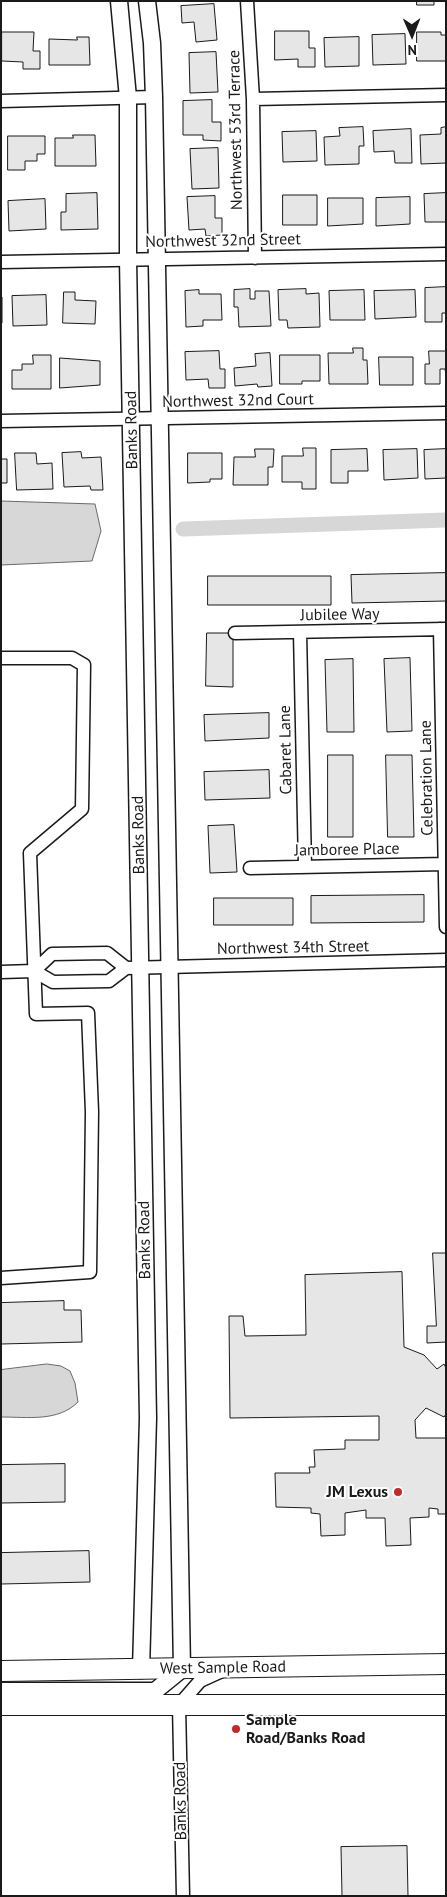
<!DOCTYPE html>
<html>
<head>
<meta charset="utf-8">
<style>
	body { margin:0 }
	#map { position:relative; width:447px; height:1897px; overflow:hidden; background:#fff; font-family:"PT Sans",sans-serif }
	canvas { display:block }
	.frame { position:absolute; inset:0; border:2px solid #1a1a1a; pointer-events:none }
	.north { position:absolute; left:387px; top:10px; width:50px; height:50px; -webkit-text-stroke:4px #fff; paint-order:stroke; rotate:179deg; font-size:14px; font-weight:700; line-height:20px; text-align:center; color:#1a1a1a }
	.north::after { content:''; display:block; margin:auto; width:18px; height:22px; background:#1a1a1a; clip-path:polygon(50% 0,100% 100%,50% 72%,0 100%) }
</style>
</head>
<body>
<div id="map">
<canvas width="447" height="1897"></canvas>
<div class="frame"></div>
<div class="north">N</div>
</div>
<script>
const ctx = document.querySelector('canvas').getContext('2d');
ctx.lineJoin = 'round';
function fillPath(path, color) {
  ctx.fillStyle = color;
  ctx.fill(path, 'evenodd');
}
function stroke(path, color, width, dash) {
  ctx.strokeStyle = color;
  ctx.lineWidth = width;
  ctx.lineCap = dash ? 'butt' : 'round';
  ctx.setLineDash(dash || []);
  ctx.stroke(path);
}
function label(font, color, halo, rows, align = 'center') {
  ctx.font = font + ' "PT Sans",sans-serif';
  ctx.lineWidth = 4;
  ctx.setLineDash([]);
  ctx.textBaseline = 'middle';
  ctx.strokeStyle = halo;
  ctx.fillStyle = color;
  for (const [text, x, y, turn = 0] of rows) {
    ctx.save();
    ctx.translate(x, y);
    ctx.rotate((+turn || 0) * Math.PI / 180);
    ctx.textAlign = isNaN(turn) ? turn : align;
    if (halo) ctx.strokeText(text, 0, 0);
    ctx.fillText(text, 0, 0);
    ctx.restore();
  }
}
const water = new Path2D(`
	M1 501 95 504 101 531 92 561 1 565Z
	M47 1364 61 1366 70 1371 75 1383 78 1402C58 1422 28 1417 1 1417V1370Z`);
const canal = new Path2D(`
	M183 529 446 520`);
const building = new Path2D(`
	M417 1H434V5H417Z
	M214 4 217 40 196 42 194 22 182 23 181 6Z
	M275 31H309V48H315V67H298V59L275 60Z
	M2 32H34L33 51H40V69H23V62L2 61Z
	M417 32H441V35H446V61H417Z
	M405 34 406 64 373 65 372 35Z
	M77 37H89L90 65H49V39L77 40Z
	M359 37V66L325 67 324 38Z
	M216 52 218 92 190 93 189 53Z
	M212 100V122H221V141L203 140V135H183V101Z
	M363 127 364 146H359V164L325 165 324 137 340 136 339 128Z
	M446 127V163L421 164 420 135 441 134V128Z
	M411 129 412 163H395L394 151 374 152 373 131Z
	M316 131 317 161 283 162 282 132Z
	M73 135H95L96 166H55V138H73Z
	M8 136H45V154H37V161H25V170H8Z
	M218 148 219 188 192 189 190 149Z
	M97 193 98 229 61 230V212H66V194Z
	M446 193V222H425L424 194Z
	M283 195H317V225H283Z
	M215 196V218H222V235L206 236 205 229 189 230 187 197Z
	M410 197V224L376 226V198Z
	M328 198H363V224L328 226Z
	M45 199 46 229 9 231 8 201Z
	M446 287V313H442V322H425V288Z
	M250 289V299H255V291H269L271 326 239 327 238 307H234V290Z
	M306 289V294L319 293 320 327 288 328 287 320H279L278 290Z
	M199 290V294H221L222 320H203V326L186 327 185 291Z
	M364 290 365 320H330L329 291Z
	M415 290 416 317 375 319 374 291Z
	M64 292H75V300L96 301 95 324 63 323Z
	M46 295 47 325 13 326 12 296Z
	M1 297H2V323H1Z
	M353 348H363V360H367L368 384H329L328 353H353Z
	M219 351 220 369H225V388H209L208 379 186 380 185 352Z
	M429 351H446V375L445 369H440V384H425V364H429Z
	M270 353 272 386 258 387 257 384 235 386 234 368 256 366 255 354Z
	M33 355H51V389H12V370H22V364H33Z
	M280 355H320V381H302V384H280Z
	M379 357H413V385H380Z
	M60 358 100 361V385L60 388Z
	M303 448H316V489H302V482H282V456H303Z
	M255 449H274L273 467H268V485H233L234 457H255Z
	M367 449 368 471H348V483H331V450Z
	M417 449 418 478 384 480 383 450Z
	M446 449V478L425 479 424 450Z
	M81 452 82 458 101 457 103 490H91L90 486 64 487 62 453Z
	M15 453H36L37 464 52 463 53 489 17 490Z
	M188 453H222V479H210V482L188 483Z
	M1 459H7V483H1Z
	M446 573V601L352 603 351 575Z
	M208 576H331V605H208Z
	M207 633H233V687L206 686Z
	M410 658 412 731 387 732 384 659Z
	M353 659 354 732H327L325 660Z
	M269 713V738L205 741 204 715Z
	M328 755H353V837H328Z
	M386 755H412L414 837H388Z
	M269 770 270 798 205 800 204 772Z
	M234 825 237 872 210 873 208 826Z
	M424 895V922L311 923V896Z
	M214 898H293V925H214Z
	M433 1253H446V1342L427 1343V1326H436Z
	M402 1272 404 1347 424 1355 437 1369 444 1364 446 1368V1414L444 1417 426 1408 415 1420 416 1438H446V1514H438V1509L429 1508V1517L410 1518 411 1545 386 1546 385 1518H366V1510L345 1513V1535L321 1536 320 1514 311 1513V1508L276 1507 275 1473H310L309 1467H315L314 1450 345 1449V1440H379V1416L230 1418 229 1316H243L245 1336 306 1335 305 1275Z
	M64 1301V1310H81L82 1342 1 1344V1303Z
	M65 1464V1502L1 1503V1465Z
	M89 1551 90 1582 1 1584V1553Z
	M407 1846 408 1896H342L341 1847Z`);
const minor = new Path2D(`
	M247 1 253 99 255 258
	M253 99 446 95
	M1 101 154 97
	M1 262 446 254
	M1 421 446 413
	M440 629 446 927
	M300 632 305 867
	M235 633 446 629
	M1 658H72L84 665 82 809 30 853 36 1014 88 1013 92 1112 90 1272 1 1278
	M250 868 445 864
	M34 971 52 954 107 953 126 968
	M1 972 34 971 53 982 109 981 126 968 446 960
	M183 1896 179 1705 200 1681 222 1671`);
const tertiary = new Path2D(`
	M119 1 128 98V259L148 1418 141 1670
	M1 1691H155L182 1669 154 97 152 43 147 1`);
const primary = new Path2D(`
	M1 1671 446 1664
	M1 1705H446`);
const markers = [
	[398,1492,5,"#c62828"],
	[236,1729,5,"#c62828"]
];
const streetNames = [
	["Northwest 53rd Terrace",236,130,-91],
	["Northwest 32nd Street",223,241,-1],
	["Northwest 32nd Court",238,401,-1],
	["Banks Road",132,430,-91],
	["Jubilee Way",340,615,-1],
	["Cabaret Lane",286,750,-91],
	["Celebration Lane",427,778,-91],
	["Banks Road",139,835,-91],
	["Jamboree Place",347,850,-1],
	["Northwest 34th Street",293,948,-1],
	["Banks Road",145,1240,-91],
	["West Sample Road",223,1668,-1],
	["Banks Road",181,1801,-91]
];
const poiNames = [
	["JM Lexus",388,1492],
	["Sample",246,1720,"left"],
	["Road/Banks Road",246,1738,"left"]
];
fillPath(water, '#d7d7d7');
stroke(water, '#6a6a6a', 1);
stroke(canal, '#d7d7d7', 15);
fillPath(building, '#e6e6e6');
stroke(building, '#1a1a1a', 1);
stroke(minor, '#1a1a1a', 15);
stroke(tertiary, '#1a1a1a', 19);
stroke(primary, '#1a1a1a', 22);
stroke(minor, '#fff', 12);
stroke(tertiary, '#fff', 16);
stroke(primary, '#fff', 20);
for (const [x, y, r, color] of markers) {
  const dot = new Path2D();
  dot.arc(x, y, r, 0, 2 * Math.PI);
  ctx.fillStyle = color;
  ctx.fill(dot);
  stroke(dot, '#fff', 2);
}
label('16px', '#1a1a1a', '#fff', streetNames);
label('bold 16px', '#1a1a1a', '#fff', poiNames, 'right');
</script>
</body>
</html>
